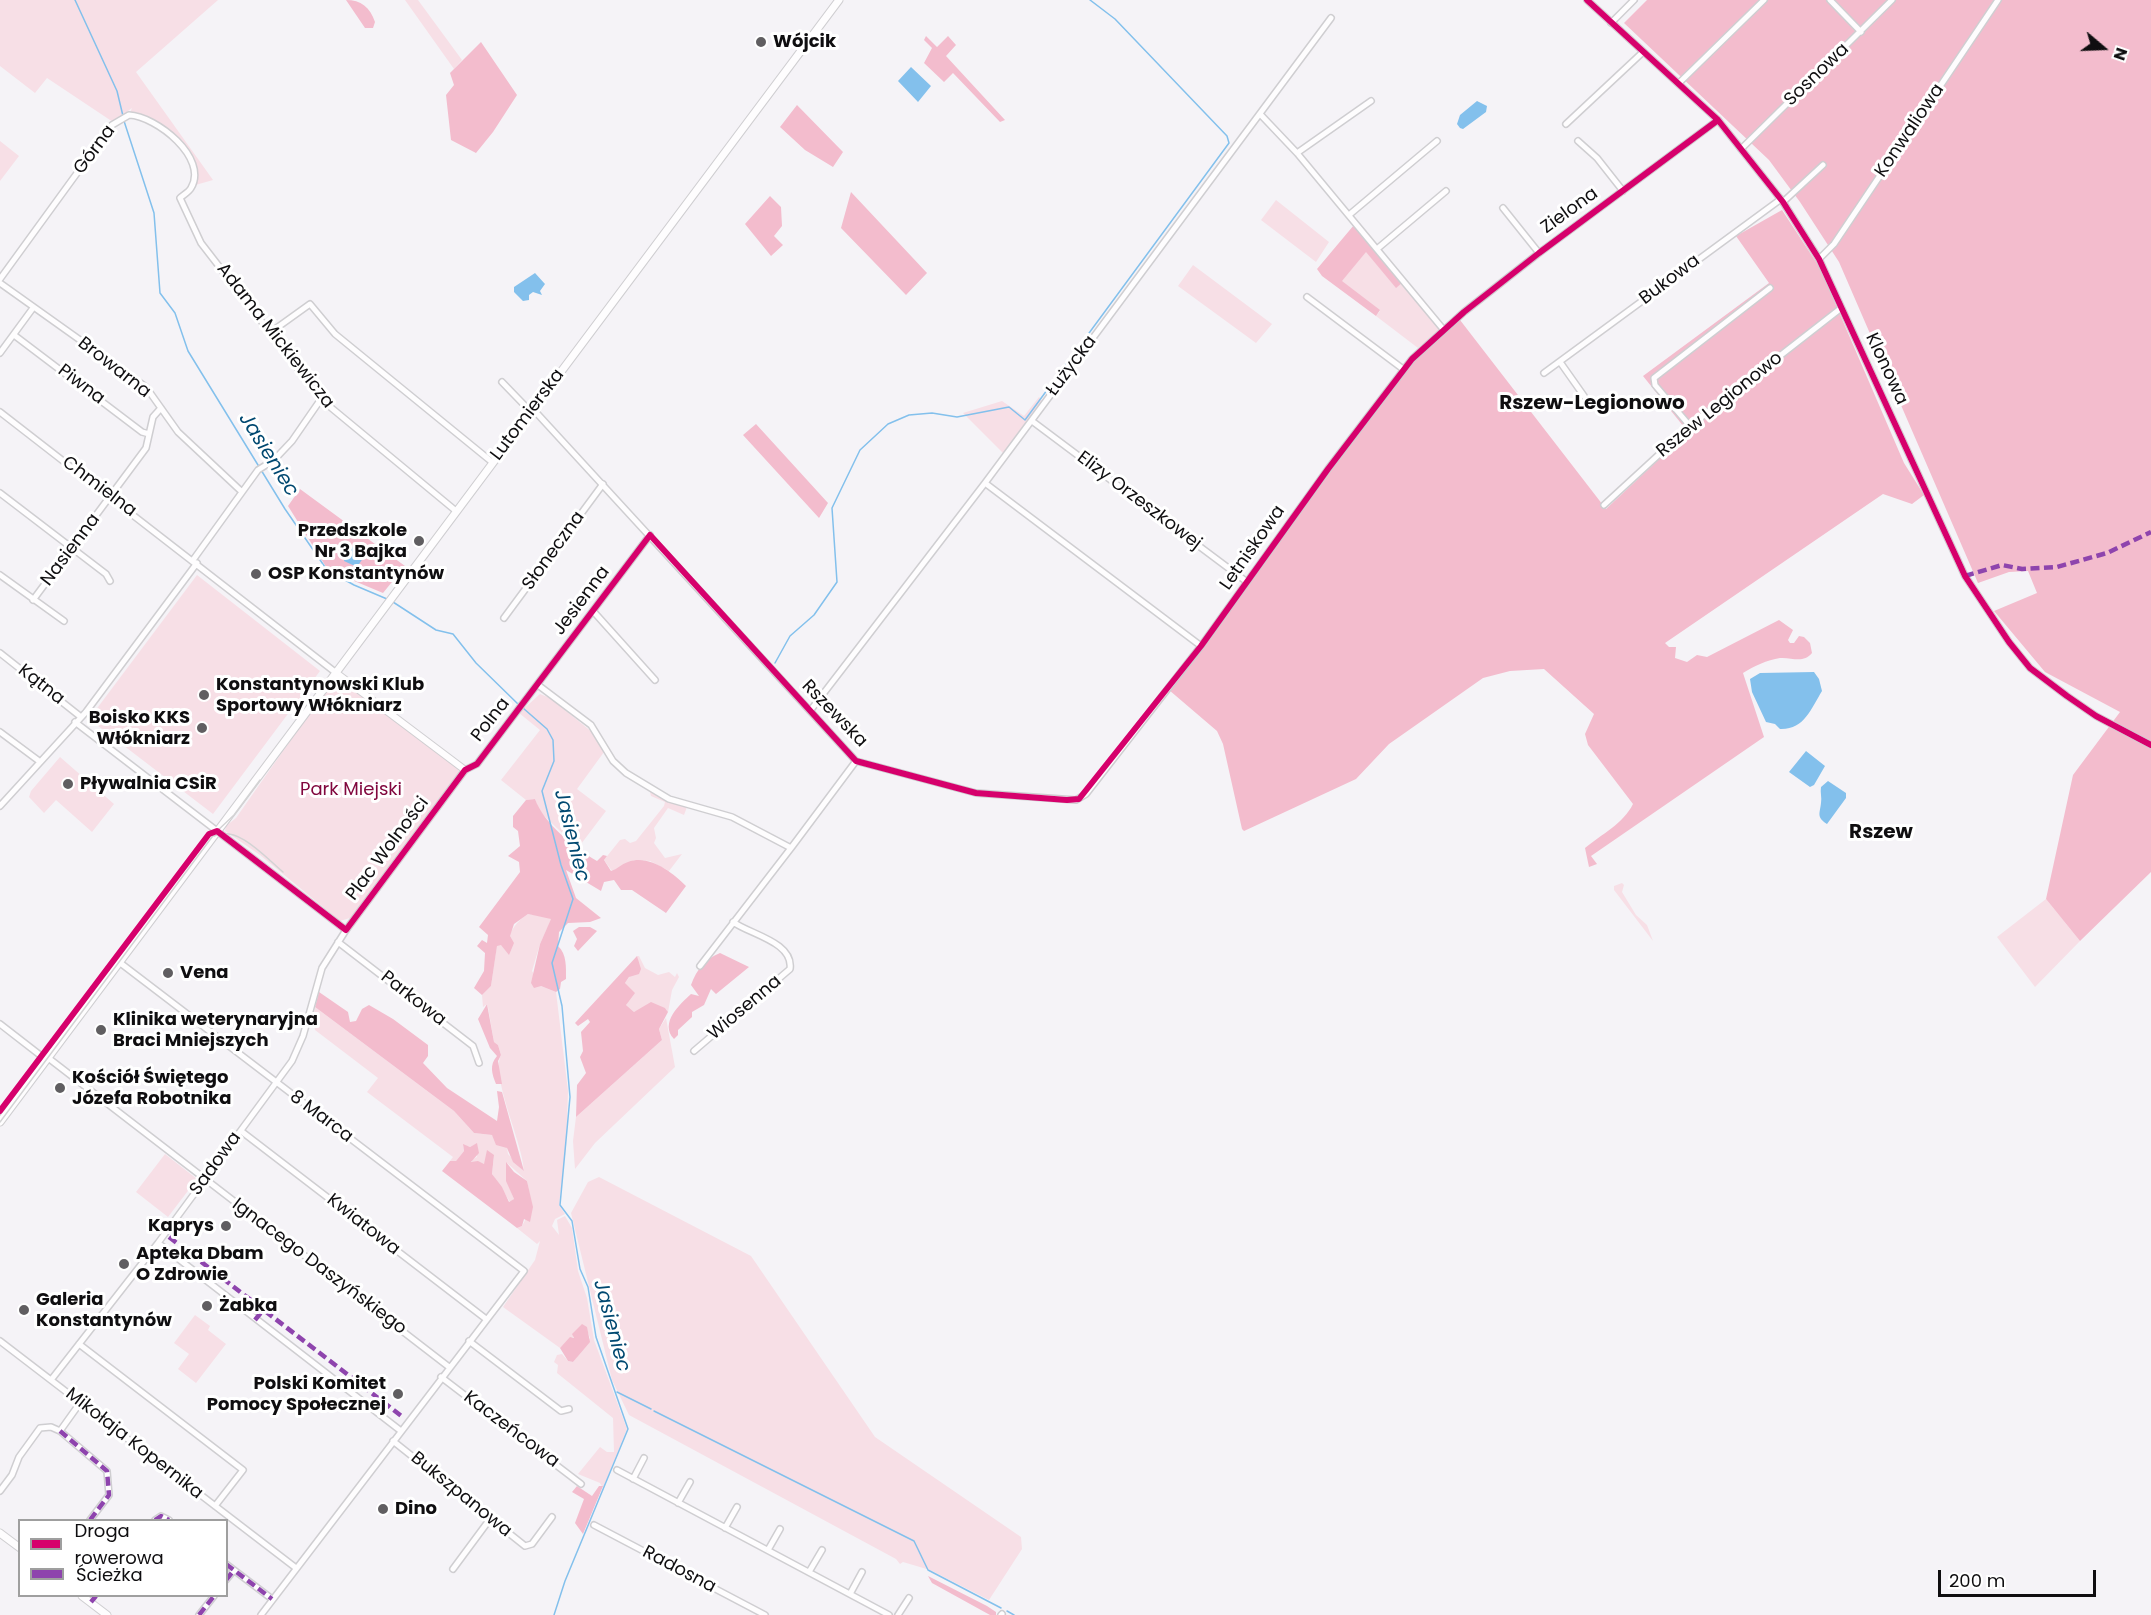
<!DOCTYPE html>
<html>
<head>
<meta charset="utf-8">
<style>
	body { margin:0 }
	#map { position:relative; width:2151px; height:1615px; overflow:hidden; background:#f5f3f7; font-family:Poppins,sans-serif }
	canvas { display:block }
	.legend { position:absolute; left:18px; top:1519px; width:210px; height:78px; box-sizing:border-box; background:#fff; border:2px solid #9f9f9f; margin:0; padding:8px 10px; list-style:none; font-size:18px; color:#0f0e10 }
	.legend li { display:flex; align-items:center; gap:12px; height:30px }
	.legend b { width:30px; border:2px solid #9f9f9f }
	.north { position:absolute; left:2073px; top:18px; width:60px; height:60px; -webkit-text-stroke:4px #fff; paint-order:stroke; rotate:109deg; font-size:16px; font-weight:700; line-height:24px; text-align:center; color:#0f0e10 }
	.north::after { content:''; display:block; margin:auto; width:21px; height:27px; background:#0f0e10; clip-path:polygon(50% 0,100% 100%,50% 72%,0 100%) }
	.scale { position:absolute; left:1938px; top:1570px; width:158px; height:27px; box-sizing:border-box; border:3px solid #0f0e10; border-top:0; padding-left:8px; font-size:18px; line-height:21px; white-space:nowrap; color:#0f0e10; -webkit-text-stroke:4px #fff; paint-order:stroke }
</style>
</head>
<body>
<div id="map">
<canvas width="2151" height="1615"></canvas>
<ul class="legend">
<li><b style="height:8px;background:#d6006c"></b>Droga rowerowa</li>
<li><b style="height:8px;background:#8e44ad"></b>Ścieżka</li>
</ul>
<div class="north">N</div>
<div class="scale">200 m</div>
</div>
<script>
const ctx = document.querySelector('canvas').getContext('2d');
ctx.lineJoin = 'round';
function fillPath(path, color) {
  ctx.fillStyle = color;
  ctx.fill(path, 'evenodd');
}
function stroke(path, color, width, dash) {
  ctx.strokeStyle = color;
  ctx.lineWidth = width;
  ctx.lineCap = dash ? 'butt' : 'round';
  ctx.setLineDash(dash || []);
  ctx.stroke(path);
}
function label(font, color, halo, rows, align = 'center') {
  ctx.font = font + ' Poppins,sans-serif';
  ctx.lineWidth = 6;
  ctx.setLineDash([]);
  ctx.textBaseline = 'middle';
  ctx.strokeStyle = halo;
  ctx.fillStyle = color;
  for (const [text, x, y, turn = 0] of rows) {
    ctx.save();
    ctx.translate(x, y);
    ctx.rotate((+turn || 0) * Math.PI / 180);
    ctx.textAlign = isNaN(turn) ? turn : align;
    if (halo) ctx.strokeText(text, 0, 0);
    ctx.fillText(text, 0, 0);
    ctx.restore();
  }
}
const green = new Path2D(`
	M0 0H218L136 72 213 180 192 186C195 164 184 141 165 129 155 123 140 120 129 115L132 108 113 122 47 78 35 93 0 66Z
	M405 0H418L462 60 454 69Z
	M0 141 19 156 0 181Z
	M1276 200 1329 242 1316 262 1261 220Z
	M1366 251 1396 287 1402 283 1441 329 1418 348 1376 316 1380 311 1341 281Z
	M1193 265 1272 324 1256 343 1178 286Z
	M1039 397 1043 402 1004 454 963 413 1002 401 1024 416Z
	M197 575 320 671 213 814 89 719Z
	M340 680 458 767 459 772 353 917 340 921 260 855 225 831 226 826 236 818 332 681Z
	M540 694 550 698 592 732 604 752 577 789 606 811 578 848 539 811 535 799 526 800 501 780 540 730 519 713Z
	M60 757 114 804 92 832 56 800 44 813 29 797 31 791Z
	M650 792 687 807 684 815 668 808 654 828 656 838 654 843 665 858 682 854 669 871 650 861 635 860 612 871 604 860 620 840 625 839 630 843 636 841 664 806 665 802 651 796Z
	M1622 883 1624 885 1622 892 1636 915 1647 925 1653 941 1614 890V886Z
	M2046 899 2080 941 2035 987 1997 937Z
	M528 914 552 918 540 944 532 971 541 986 556 992 568 1091 566 1148 559 1205 565 1214 555 1219 552 1226 559 1235 557 1220 565 1216 572 1228 578 1271 587 1298 594 1340 627 1429 603 1488 600 1483 578 1474 600 1447 607 1452H614L613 1418 557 1373 558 1365 554 1362 557 1355 562 1354 568 1361 573 1362 590 1338 588 1333 574 1336 560 1348 503 1307 535 1260 540 1241 537 1244 517 1228 522 1226 532 1207 527 1181 507 1163V1181L514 1199 510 1202 492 1174 494 1156 484 1164 473 1163 471 1160 477 1157 476 1144 470 1147 463 1145 464 1151 456 1161H450L453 1157 367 1092 378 1078 315 1030 313 1018 315 1007 454 1111 474 1133 492 1135 507 1148 508 1154 524 1171C523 1143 490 1076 501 1055L498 1045 494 1042 488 1007 487 1004 483 1007 482 995 491 986 497 945H501C514 932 511 925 528 914Z
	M637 956H639L645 968 658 975 669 972 675 977 677 973 679 977 672 990 668 1012 665 1008 634 1012 626 1005 630 997 625 983 638 965Z
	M666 1018 675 1067 595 1143 575 1169 573 1141 576 1117 662 1040 659 1029Z
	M165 1154 197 1179 168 1217 136 1192Z
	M599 1177 751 1256 875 1437 1021 1537 1022 1549 989 1600 930 1570 903 1562 900 1564 896 1559 629 1415 612 1380 571 1213 588 1182Z
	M195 1315 210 1326 208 1330 226 1344 196 1383 178 1369 189 1354 174 1343Z`);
const forest = new Path2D(`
	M346 0C361 0 370 7 375 22L373 28H365Z
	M1647 0H2151V872L2080 941 2046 899 2073 775 2120 712 2045 672 1994 611 2037 593 2028 571 2009 572 1978 583 1839 262 1800 202 1769 160 1624 23Z
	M926 36 937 47 948 36 956 45 946 56 1005 120 1000 122 953 73 944 82 924 63 932 48 924 40Z
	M481 42 517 95 493 132 476 153 451 140 446 95 454 85 450 73Z
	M797 105 843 152 833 167 805 150 780 127Z
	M851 192 927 273 906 295 841 228Z
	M770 196 781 207 782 226 774 236 783 245 771 256 745 224Z
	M1782 210 1820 268 1904 463 1924 495 1912 504 1883 494 1665 643 1669 647H1676L1675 658 1687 662 1697 655 1707 657 1779 620 1793 630 1788 640 1790 643H1794L1799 636 1804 637 1810 643 1812 653C1803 664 1792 657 1780 658 1767 660 1754 666 1743 673L1764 737 1591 856 1597 864 1589 867 1585 848C1602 834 1623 824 1633 804L1588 745 1585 734 1594 714 1544 669 1510 671 1483 678 1389 744 1356 779 1244 831 1242 829 1223 744 1217 731 1169 690 1410 364 1460 320 1606 509 1688 432 1643 376 1769 283 1736 236Z
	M1354 225 1402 283 1396 288 1366 252 1342 281 1380 310 1376 316 1322 276 1317 269Z
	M756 424 828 503 819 518 743 435Z
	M300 489 405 566 383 593 328 570 288 506Z
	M535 799C544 824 575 848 597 861L603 855 607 856 604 860 611 871C618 869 621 864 628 862 649 854 672 872 686 886L666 913 632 890H621L614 880 604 882 601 891 566 870 576 898 601 918 590 922 568 923 559 932 558 946C567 954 566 968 566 979L561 982 560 989 556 992 541 986 534 988 531 983 540 944 551 919 528 914 514 924 510 936 514 943 509 955 501 945 497 946 491 986 482 995 474 988 484 971 485 953 477 946 482 940 487 943 488 935 479 927 520 872 519 862 508 856 520 846 518 831 513 827V816L526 800Z
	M579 927H590L597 931 578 951 574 946 577 939 573 931Z
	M720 953 749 967 716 994 711 989 704 1005 692 1012V1017L678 1030V1035L674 1039C659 1023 680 1004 691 994L699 996 691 985C697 969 705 959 720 953Z
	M637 956 641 969 639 974 629 977 625 983 635 993 626 1005 634 1012 651 1002 665 1008 668 1012 659 1029 662 1040 576 1117 577 1085 586 1073 580 1057 583 1051 581 1032 590 1022 588 1019 578 1026 575 1023Z
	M319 992 348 1012 350 1022 356 1021 362 1009 369 1005 393 1019 428 1045V1056L423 1063 447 1088 497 1121 499 1107 497 1091 502 1092 524 1171 513 1162 507 1148 496 1145 492 1135 474 1133 454 1111 315 1007Z
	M487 1004 494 1042 498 1045 501 1055 498 1061 502 1084H496C492 1074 489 1065 497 1056L490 1048 478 1019Z
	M477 1143 479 1153 471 1162 478 1161 484 1164 487 1150 494 1155 492 1174 502 1187 509 1202 514 1199 506 1181V1162L514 1172 527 1181 533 1207 530 1222 524 1219 522 1226 517 1228 442 1171 450 1161H456L464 1151 463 1144 470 1147Z
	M582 1324 587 1327 590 1342 573 1362 568 1361 560 1348 570 1337 574 1338 572 1334Z
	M577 1486 592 1496 599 1486H603L583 1534 575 1523 584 1499 572 1492Z
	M928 1576 987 1606 996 1612V1615H990L932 1583Z`);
const water = new Path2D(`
	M911 67 931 86 918 102 898 81Z
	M1477 101 1487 106 1486 112 1463 129 1460 128 1457 124 1460 115Z
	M535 273 545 284 540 291 542 295 533 292 529 295V300L523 301 514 292V287Z
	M355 544 364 546 368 551 357 567 344 561 345 555Z
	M1814 672 1819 679 1822 691C1811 709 1804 730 1780 729L1775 724 1766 722 1752 692 1750 679 1760 673Z
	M1806 751 1825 766 1814 785 1810 787 1789 772Z
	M1828 781 1846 793V798L1827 824C1816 817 1820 813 1821 803 1822 798 1820 792 1821 787Z`);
const stream = new Path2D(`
	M75 0 117 91 123 116
	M124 121 154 213 160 293 175 313 188 351 285 509 327 570 354 585 387 599
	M393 602 436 630 453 634 476 663 519 705
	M775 663 790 636 814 615 837 582 832 508 860 450 888 424 909 415 932 413 957 417 1009 407 1025 420 1229 143 1227 136 1115 19 1090 0
	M523 708 547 729 553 740 554 761 542 791 561 865 573 899 552 963 562 1006 570 1097 560 1205 572 1221 580 1269 588 1287 596 1337 628 1429 565 1581 554 1615
	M617 1392 651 1409
	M654 1411 914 1541 928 1570 1001 1608
	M1007 1611 1014 1615`);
const minor = new Path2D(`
	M1830 0 1861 32
	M1611 23 1634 0
	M1679 83 1764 0
	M1260 114 1297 153 1443 329
	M1566 124 1643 52
	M1578 141 1597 158 1623 191
	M1741 149 1892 0
	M1297 153 1371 101
	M1783 202 1823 165
	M1503 208 1539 253
	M1349 215 1437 141
	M1377 249 1446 191
	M1819 259 1834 244 1998 0
	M0 279 112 125 129 115C156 116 209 158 191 188 189 192 183 195 180 198L201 243 323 401 456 511
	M0 283 146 387 178 432 241 491
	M1307 297 1403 369
	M271 332 310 304 335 334 492 462
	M14 335 142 432 149 434
	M0 353 33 308
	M1560 362 1584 396
	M1544 373 1781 199
	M502 382 530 411
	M532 408 856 761 976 793 1076 800 1086 794 1201 646 1328 469 1412 359 1464 312 1539 253 1718 120
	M0 412 335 672
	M1032 421 1247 582
	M1690 426 1655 385 1654 378 1770 288
	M985 483 1201 646
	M0 493 106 574 110 581
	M1604 505 1690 426 1840 309
	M193 560 258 470 274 460 292 441 321 399
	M0 575 64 621
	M33 600 146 448 153 417 161 408
	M593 611 655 680
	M504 618 603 484
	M0 653 81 717
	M538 685 591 725 613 761 626 773 669 799 732 817 791 848 856 761
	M810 711 985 483 1331 18
	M75 722 217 831
	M0 732 39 761
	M465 770 477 764 650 535
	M0 806 86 712 197 563
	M338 942 473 1046 479 1063
	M119 962 524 1271 261 1615
	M700 966 791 848
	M0 1024 40 1055 47 1057 449 1367
	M694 1051 790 969C794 942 749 934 733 922
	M241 1131 486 1319
	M158 1243 401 1431
	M0 1341 296 1568
	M469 1341 561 1411 569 1409
	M79 1344 243 1470 215 1506
	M441 1377 581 1484
	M51 1380 158 1243 292 1061 303 1036 322 968 346 930
	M60 1431 107 1471 109 1495 90 1520
	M393 1441 525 1546 532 1544 552 1517
	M617 1470 889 1615
	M633 1479 644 1458
	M0 1491 12 1475 19 1457 40 1428 51 1427 60 1431 80 1403
	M678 1503 690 1482
	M155 1520 161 1516 169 1520
	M594 1525 765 1615
	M725 1528 737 1507
	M768 1550 780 1529
	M226 1564 272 1599
	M453 1569 490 1519
	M809 1572 822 1550
	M226 1580 234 1570
	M850 1594 862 1572
	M199 1615 214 1596
	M898 1615 909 1598
	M1001 1615 1002 1614`);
const tertiary = new Path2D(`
	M1587 0 1718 120 1783 202 1819 259 1965 576 2009 642 2030 668 2067 696 2096 716 2151 745
	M217 831 346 930 465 770 335 672`);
const secondary = new Path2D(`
	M0 1122 839 0
	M0 1533 20 1548
	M82 1596 107 1615`);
const tram = new Path2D(`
	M214 836C237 824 266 858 283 872
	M0 1122 215 833 234 815 260 780`);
const quiet = new Path2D(`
	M1965 576 2002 565 2022 569 2057 567 2107 553 2151 532
	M169 1237 404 1418
	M255 1320 263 1310
	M60 1431 107 1471 109 1495 90 1520
	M155 1520 161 1516 169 1520
	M226 1564 272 1599
	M226 1580 234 1570
	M91 1602 96 1596
	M199 1615 214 1596`);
const cycleway = new Path2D(`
	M1587 0 1718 120 1783 202 1819 259 1965 576 2009 642 2030 668 2067 696 2096 716 2151 745
	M0 1111 209 834 217 831 346 930 465 770 477 764 650 535 856 761 976 793 1067 800 1079 799 1201 646 1328 469 1412 359 1464 312 1539 253 1718 120`);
const markers = [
	[761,42,6,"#605e61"],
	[419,541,6,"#605e61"],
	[256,574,6,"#605e61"],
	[204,695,6,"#605e61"],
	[202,728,6,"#605e61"],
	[68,784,6,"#605e61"],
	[168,973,6,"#605e61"],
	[101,1030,6,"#605e61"],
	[60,1088,6,"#605e61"],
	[226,1226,6,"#605e61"],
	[124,1264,6,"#605e61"],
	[207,1306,6,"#605e61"],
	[24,1310,6,"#605e61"],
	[398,1394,6,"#605e61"],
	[383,1509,6,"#605e61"]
];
const poiNames = [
	["Wójcik",773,42],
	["Przedszkole",407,531,"right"],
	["Nr 3 Bajka",407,552,"right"],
	["OSP Konstantynów",268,574],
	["Konstantynowski Klub",216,685],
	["Sportowy Włókniarz",216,706],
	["Boisko KKS",190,718,"right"],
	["Włókniarz",190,739,"right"],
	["Pływalnia CSiR",80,784],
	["Vena",180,973],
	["Klinika weterynaryjna",113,1020],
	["Braci Mniejszych",113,1041],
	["Kościół Świętego",72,1078],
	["Józefa Robotnika",72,1099],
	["Kaprys",214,1226,"right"],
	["Apteka Dbam",136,1254],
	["O Zdrowie",136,1275],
	["Galeria",36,1300],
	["Konstantynów",36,1321],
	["Żabka",219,1306],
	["Polski Komitet",386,1384,"right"],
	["Pomocy Społecznej",386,1405,"right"],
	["Dino",395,1509]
];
const streetNames = [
	["Sosnowa",1817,75,-44],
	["Konwaliowa",1910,131,-56],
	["Górna",95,150,-53],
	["Zielona",1570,211,-36],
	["Bukowa",1670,280,-37],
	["Adama Mickiewicza",275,336,52],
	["Łużycka",1072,366,-53],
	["Browarna",114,368,38],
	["Klonowa",1886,369,65],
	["Piwna",81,385,37],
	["Rszew Legionowo",1720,405,-39],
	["Lutomierska",528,415,-53],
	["Chmielna",99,487,37],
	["Elizy Orzeszkowej",1139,501,37],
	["Letniskowa",1253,548,-55],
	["Nasienna",71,550,-53],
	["Słoneczna",554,551,-54],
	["Jesienna",582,601,-53],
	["Kątna",41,685,38],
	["Rszewska",834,714,46],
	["Polna",491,720,-52],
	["Plac Wolności",388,849,-53],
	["Parkowa",413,999,38],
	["Wiosenna",745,1008,-40],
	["8 Marca",321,1117,37],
	["Sadowa",216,1164,-54],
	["Kwiatowa",363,1225,38],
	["Ignacego Daszyńskiego",319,1267,37],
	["Kaczeńcowa",511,1430,37],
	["Mikołaja Kopernika",134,1444,38],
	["Bukszpanowa",461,1495,39],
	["Radosna",679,1570,28]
];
const parkNames = [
	["Park Miejski",351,790]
];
const neighbourhoodNames = [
	["Rszew-Legionowo",1592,404],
	["Rszew",1881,833]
];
const waterNames = [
	["Jasieniec",268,455,58],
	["Jasieniec",571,836,76],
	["Jasieniec",611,1326,75]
];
fillPath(green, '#f7dfe6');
fillPath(forest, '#f3bccd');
fillPath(water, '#83c0ec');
stroke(stream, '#83c0ec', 1.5);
stroke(minor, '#cfced1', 8);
stroke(tertiary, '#cfced1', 8);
stroke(secondary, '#cfced1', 9);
stroke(minor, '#fefdfe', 5);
stroke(tertiary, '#fefdfe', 6);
stroke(secondary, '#fefdfe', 7);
stroke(tram, '#d3d3d4', 1.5);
stroke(quiet, '#8e44ad', 4.5, [9, 4.5]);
stroke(cycleway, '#d6006c', 6);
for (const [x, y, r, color] of markers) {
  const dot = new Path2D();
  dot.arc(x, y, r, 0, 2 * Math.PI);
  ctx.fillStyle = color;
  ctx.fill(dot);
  stroke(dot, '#fff', 2);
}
label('bold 18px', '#0f0e10', '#fff', poiNames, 'left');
label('18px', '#0f0e10', '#fff', streetNames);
label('18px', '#81073e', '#fff', parkNames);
label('bold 20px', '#0f0e10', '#fff', neighbourhoodNames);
label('italic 20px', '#004870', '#fff', waterNames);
</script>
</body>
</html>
